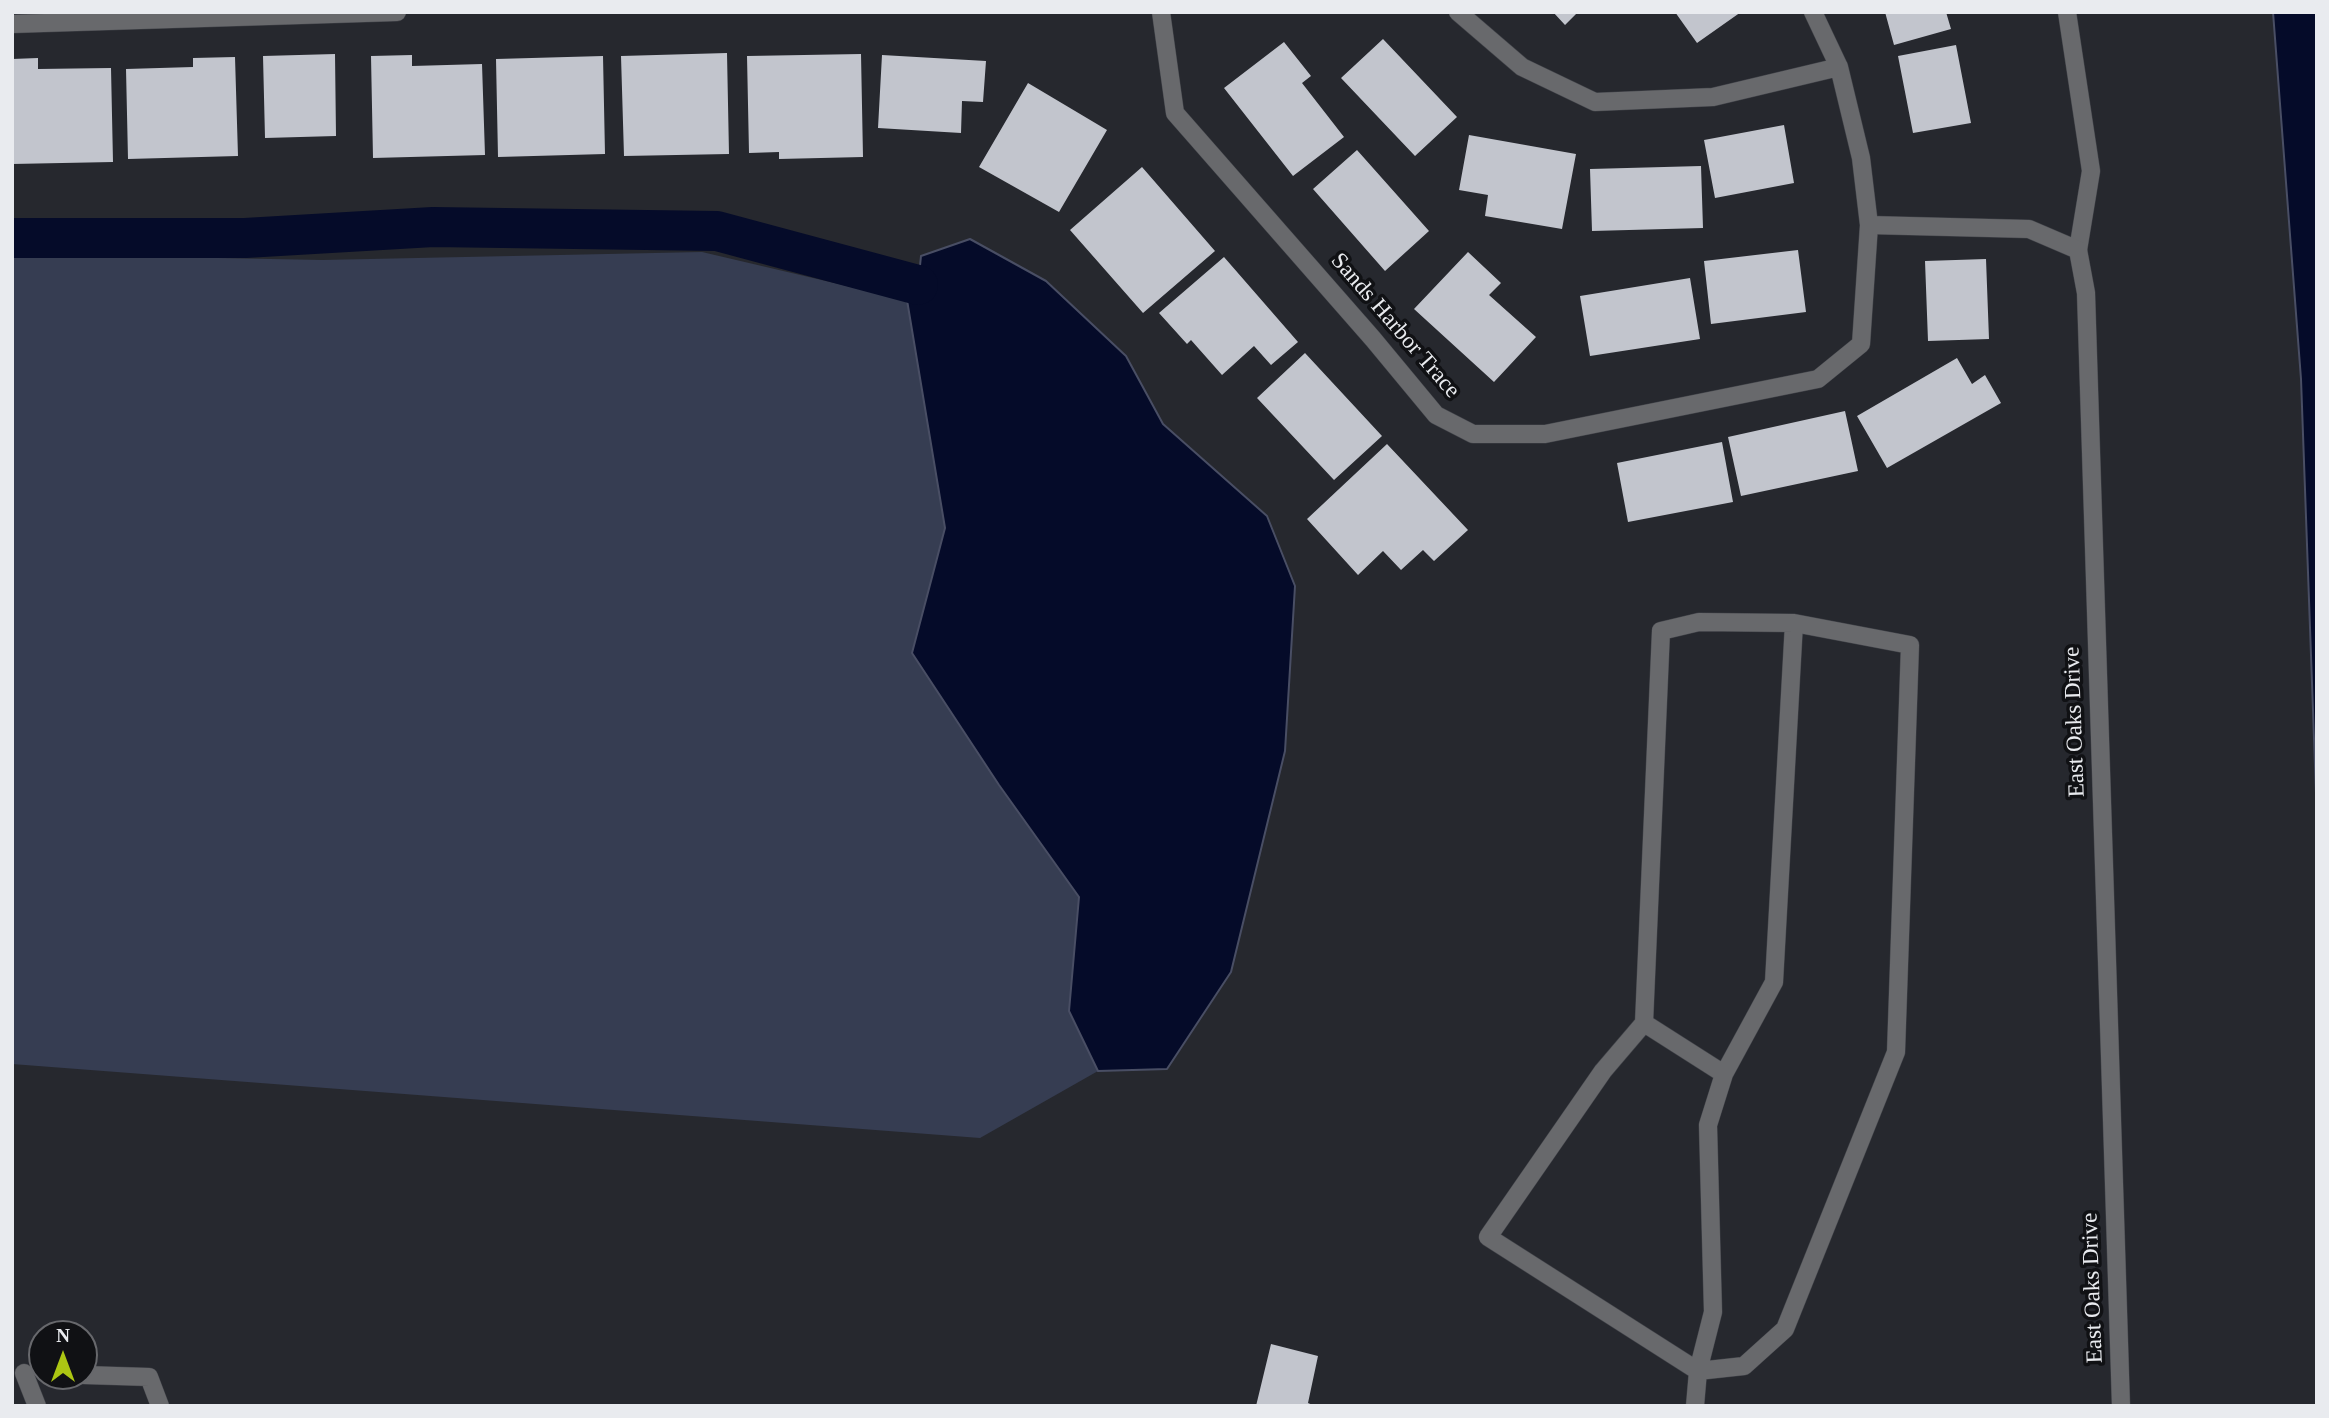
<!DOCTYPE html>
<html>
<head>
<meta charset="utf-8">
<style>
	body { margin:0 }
	#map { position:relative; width:2329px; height:1418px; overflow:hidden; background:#26282e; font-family:"Times New Roman",serif }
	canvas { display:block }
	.frame { position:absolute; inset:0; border:14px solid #e9ebef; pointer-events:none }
	.north { position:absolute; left:28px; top:1320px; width:70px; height:70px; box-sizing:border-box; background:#101114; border:2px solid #67686c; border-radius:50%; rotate:0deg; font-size:19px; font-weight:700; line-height:28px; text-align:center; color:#e9ebef }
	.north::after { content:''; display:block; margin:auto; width:24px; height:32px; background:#acc613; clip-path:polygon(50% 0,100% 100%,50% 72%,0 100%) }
</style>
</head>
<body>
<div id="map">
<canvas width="2329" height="1418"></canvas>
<div class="frame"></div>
<div class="north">N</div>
</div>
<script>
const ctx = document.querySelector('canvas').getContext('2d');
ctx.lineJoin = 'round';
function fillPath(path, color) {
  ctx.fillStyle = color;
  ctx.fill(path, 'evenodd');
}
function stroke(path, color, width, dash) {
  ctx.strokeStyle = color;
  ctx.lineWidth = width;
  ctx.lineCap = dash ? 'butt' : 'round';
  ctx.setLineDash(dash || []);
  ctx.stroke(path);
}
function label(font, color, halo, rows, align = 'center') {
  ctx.font = font + ' "Times New Roman",serif';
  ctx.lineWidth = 7;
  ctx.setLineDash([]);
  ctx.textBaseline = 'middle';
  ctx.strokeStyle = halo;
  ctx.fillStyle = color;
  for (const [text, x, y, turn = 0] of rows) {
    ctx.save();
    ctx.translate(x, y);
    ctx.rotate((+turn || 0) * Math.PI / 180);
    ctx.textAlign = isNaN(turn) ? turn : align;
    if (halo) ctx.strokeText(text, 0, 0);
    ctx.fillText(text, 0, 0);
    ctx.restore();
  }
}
const green = new Path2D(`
	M702 252 907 300 945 528 912 653 999 785 1079 897 1069 1010 1098 1071 980 1138 12 1064V254L322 260Z`);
const water = new Path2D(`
	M2273 12H2317V821L2301 379Z
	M970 239 1046 281 1126 356 1163 424 1267 516 1295 586 1285 751 1231 972 1167 1069 1098 1071 1069 1011 1079 897 999 785 912 653 945 528 907 300 918 285 921 256Z`);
const canal = new Path2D(`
	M12 238H245L433 227 717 231 918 285`);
const building = new Path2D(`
	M1553 12H1578L1565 25Z
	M1675 12H1741L1697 43Z
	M1885 12H1946L1951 29 1894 45Z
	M1383 39 1457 117 1415 156 1341 78Z
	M1284 42 1311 76 1302 83 1344 137 1293 176 1224 88Z
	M1956 45 1971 123 1913 133 1898 56Z
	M727 53 729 154 624 156 621 56Z
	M335 54 336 136 265 138 263 56Z
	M861 54 863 157 779 159V152L749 153 747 56Z
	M412 55V66L482 64 485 155 373 158 371 56Z
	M882 55 986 61 983 102 962 101 961 133 878 128Z
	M603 56 605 154 498 157 496 59Z
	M235 57 238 156 128 159 126 69 193 67V58Z
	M38 58V69L111 68 113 162 12 164V59Z
	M1028 83 1107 130 1059 212 979 167Z
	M1784 125 1794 183 1715 198 1704 140Z
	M1469 135 1576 154 1562 229 1485 216 1488 195 1459 190Z
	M1357 150 1429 231 1385 271 1313 189Z
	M1701 166 1703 228 1592 231 1590 169Z
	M1142 167 1215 251 1143 313 1070 230Z
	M1798 250 1806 312 1711 324 1704 261Z
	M1468 252 1501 283 1489 295 1536 337 1494 382 1414 309Z
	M1224 257 1298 342 1271 365 1254 346 1222 375 1191 340 1187 344 1159 313Z
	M1986 259 1989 339 1928 341 1925 261Z
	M1690 278 1700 339 1590 356 1580 296Z
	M1305 353 1382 436 1334 480 1257 398Z
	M1957 358 1972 384 1985 375 2001 403 1887 468 1857 416Z
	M1845 411 1858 471 1741 496 1728 437Z
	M1722 442 1733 502 1628 522 1617 463Z
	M1387 444 1468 530 1434 561 1423 550 1401 570 1383 551 1358 575 1307 519Z
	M1271 1344 1318 1356 1308 1403 1315 1406H1256Z`);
const lane = new Path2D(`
	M2067 12 2091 171 2078 250
	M24 1373 37 1406
	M84 1375 149 1377 160 1406`);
const street = new Path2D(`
	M1161 12 1175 113 1373 339 1436 415 1473 434H1545L1818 379 1861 344 1869 225 1861 158 1839 67 1813 12
	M1458 12 1522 67 1595 102 1713 97 1839 67
	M12 24 397 12
	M1869 225 2029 229 2078 250 2086 293 2121 1406
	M1699 622 1794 623 1910 645 1896 1052 1785 1329 1744 1366 1698 1371 1488 1237 1603 1071 1644 1023 1661 631Z
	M1644 1023 1724 1074
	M1695 1406 1698 1371 1713 1312 1708 1125 1724 1074 1774 982 1794 623`);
const streetNames = [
	["Sands Harbor Trace",1395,326,49],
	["East Oaks Drive",2075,722,-92],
	["East Oaks Drive",2093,1288,-92]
];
fillPath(green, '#363d52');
fillPath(water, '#050b29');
stroke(water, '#494e64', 2);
stroke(canal, '#050b29', 40);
fillPath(building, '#c2c5cd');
stroke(lane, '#414349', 19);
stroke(street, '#414349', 19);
stroke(lane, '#68696c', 18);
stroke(street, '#68696c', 18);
label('23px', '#e9ebef', '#101114', streetNames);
</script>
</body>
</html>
